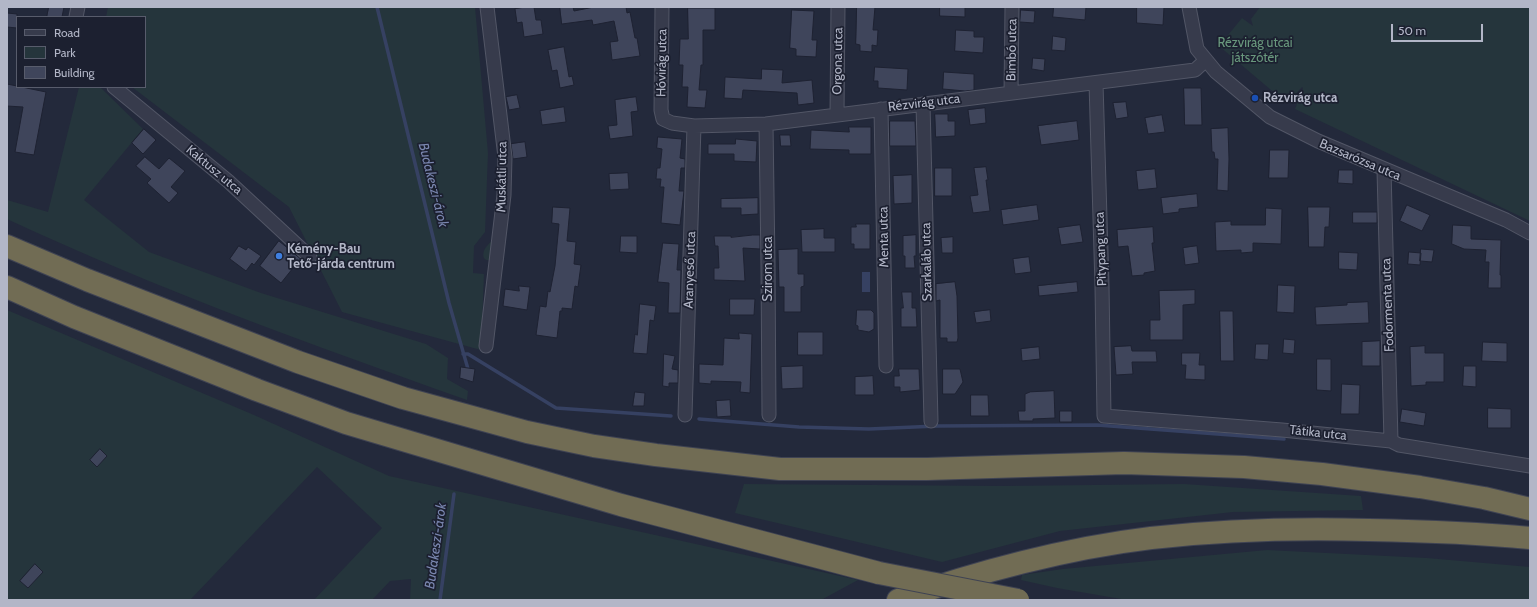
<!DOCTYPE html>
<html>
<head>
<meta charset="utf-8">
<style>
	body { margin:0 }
	#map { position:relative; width:1537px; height:607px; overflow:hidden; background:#23293b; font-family:Cabin,sans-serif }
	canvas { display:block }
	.frame { position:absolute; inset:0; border:8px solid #b2b6c7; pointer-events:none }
	.legend { position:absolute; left:16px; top:16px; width:130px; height:72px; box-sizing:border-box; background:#1c2030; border:1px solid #585c6c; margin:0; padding:5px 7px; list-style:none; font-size:12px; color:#b2b6c7 }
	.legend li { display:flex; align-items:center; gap:8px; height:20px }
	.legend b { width:20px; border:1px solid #585c6c }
	.scale { position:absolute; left:1391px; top:24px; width:92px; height:18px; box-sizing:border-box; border:2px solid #b2b6c7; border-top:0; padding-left:5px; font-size:12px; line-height:14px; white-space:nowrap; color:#b2b6c7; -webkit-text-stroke:3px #1c2030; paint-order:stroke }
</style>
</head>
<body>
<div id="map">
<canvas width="1537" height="607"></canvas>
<div class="frame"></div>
<ul class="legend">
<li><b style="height:5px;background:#373b4c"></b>Road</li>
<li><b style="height:11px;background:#25353c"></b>Park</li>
<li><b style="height:11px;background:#3f455b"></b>Building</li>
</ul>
<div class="scale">50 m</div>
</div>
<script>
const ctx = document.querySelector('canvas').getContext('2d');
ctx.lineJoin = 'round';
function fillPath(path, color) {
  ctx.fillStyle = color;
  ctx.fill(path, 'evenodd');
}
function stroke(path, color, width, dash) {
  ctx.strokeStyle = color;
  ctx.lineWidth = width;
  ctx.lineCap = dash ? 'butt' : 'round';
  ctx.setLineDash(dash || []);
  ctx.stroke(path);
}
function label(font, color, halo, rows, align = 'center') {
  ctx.font = font + ' Cabin,sans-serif';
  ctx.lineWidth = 3.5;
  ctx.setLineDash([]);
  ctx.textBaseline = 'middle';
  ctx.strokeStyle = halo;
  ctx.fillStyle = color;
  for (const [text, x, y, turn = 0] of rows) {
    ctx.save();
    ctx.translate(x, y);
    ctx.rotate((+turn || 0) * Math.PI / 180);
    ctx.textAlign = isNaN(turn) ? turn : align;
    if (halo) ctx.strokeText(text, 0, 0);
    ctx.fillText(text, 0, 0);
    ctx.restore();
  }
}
const green = new Path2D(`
	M108 7H475L488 153 485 232 474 246 473 273 484 274 481 350 342 312 289 207 132 87H145V17H106Z
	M1260 7H1530V221L1295 109 1303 88 1302 87 1289 101 1271 90 1219 46 1242 18 1253 26 1251 19Z
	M79 87H100L143 129 84 200 149 252 261 293 426 344 448 358 447 379 468 391 467 400C312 345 157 289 7 219V200L48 212Z
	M496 237 492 259C482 264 481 252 487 246 489 243 493 240 496 237Z
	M7 310 254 415 389 476 858 580 821 600H410L411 579 390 581 372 600H314L382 528 317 467 190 600H7Z
	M744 484 1001 486 1184 484 1361 496 1363 510 1233 512 1060 531 942 562 735 513Z
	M1267 550 1427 558 1530 567V600H1127L1057 588 1021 580 1022 575 1063 569Z`);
const water = new Path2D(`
	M862 272H870V292H862Z`);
const stream = new Path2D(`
	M377 7 449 303 468 369
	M463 354H468L556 408 671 416
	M699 419 799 427 869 429 937 426 1097 425 1284 439
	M440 600 454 494`);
const building = new Path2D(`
	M49 7H64L62 17H47Z
	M526 7H534L536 20H541L543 34 524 37 522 22 517 23 515 9Z
	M560 7H573L574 11 594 7H626L627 13 630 12 635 38H637L640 56 612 60 610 42 618 41 614 21 593 25 592 20 562 24Z
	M857 7H875L873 30H878L877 46 872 45V52L860 51V45L856 44Z
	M940 7H965V17L940 16Z
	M1054 7H1086L1085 20 1053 17Z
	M1137 7H1164L1163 25 1137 23Z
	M688 8H715V30H703V65H701L699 90H707L705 108 687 107 688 87H682L683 65H679L680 39H688Z
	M792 10 814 11 812 40H817L816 57 796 56V49L790 48Z
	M1021 10 1035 11 1034 23 1020 22Z
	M7 13 17 14V28L7 27Z
	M956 30 974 31V37H984L983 53 955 51Z
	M1053 36 1066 38 1065 51 1052 50Z
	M564 47 569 77 572 76 574 85 560 88 557 70 552 71 548 50Z
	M1033 58 1045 59 1044 71 1032 69Z
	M875 67 908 69 907 90 878 88V81H874Z
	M762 69 783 70 782 83 812 80 814 103 798 105 797 93 743 90 742 99 724 98 725 77 761 79Z
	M944 72 974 74V90L965 91 943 89Z
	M7 84 46 92 34 155 15 152 23 107 7 106Z
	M1184 88H1201L1202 125H1185Z
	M517 95 520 108 509 110 506 97Z
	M636 97 638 111 631 112 633 136 610 139 608 126 617 125 615 100Z
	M1126 102 1128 117 1116 119 1113 103Z
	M564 107 566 122 542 125 540 111Z
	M985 108 986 123 970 125 968 110Z
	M935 114H948V121H955V136L936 137Z
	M1162 115 1165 132 1148 134 1145 118Z
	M890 121H915L916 146H890Z
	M1077 121 1079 140 1041 145 1038 126Z
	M849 127H871V154H849V150L810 149 811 130 849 132Z
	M1228 128 1229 159 1228 191 1217 190 1218 159H1215L1214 152H1212L1211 129Z
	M144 129 156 140 143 154 132 143Z
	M780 135H790L791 146H781Z
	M658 137 682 139 680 158 685 159V168H681L679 191H684L680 225 661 223 664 187H660L661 179H656L657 168H660L662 149 657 148Z
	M736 139 757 141 756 162 734 161V154H708V144H735Z
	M525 142 527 157 513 159 511 144Z
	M1270 150H1289L1288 178H1269Z
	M145 157 159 169 169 158 185 171 171 187 178 193 169 203 147 183 151 179 136 166Z
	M986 167 988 180H986L990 211 973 213 970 196 978 195 974 168Z
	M935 168H952V196H935Z
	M1155 169 1157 188 1138 190 1136 171Z
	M1339 170H1353V184L1338 183Z
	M628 173 629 189 610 190 609 174Z
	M912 175V203L894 204 893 176Z
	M1197 194 1198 207 1179 209V212L1163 214 1161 198Z
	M758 198V214L741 215V208H721V199Z
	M1037 205 1039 220 1003 225 1001 210Z
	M1407 205 1430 215 1422 231 1400 221Z
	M553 207 570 208 567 241 576 242 574 264 581 265 578 287 575 286 572 309 562 308V311H560L557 338 536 335 540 306 546 307 548 291 550 292 555 266 559 224 552 223Z
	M1308 207H1330L1329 227H1325L1324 247H1309Z
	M1266 208 1282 209 1281 244 1253 243V252L1241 253V250L1216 251 1215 222 1231 221V225H1265Z
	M1353 212H1377V223H1353Z
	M856 224H870V249H854V244H851V227H856Z
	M1080 225 1083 242 1061 245 1058 228Z
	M1453 225 1471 226V239L1501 240 1500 275H1501V288H1488L1489 262H1485L1486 250 1464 249 1452 244Z
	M1153 227 1154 243H1152L1155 271 1144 273V275L1132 276 1128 246 1118 247 1117 230Z
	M824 229V238H835V252H802L801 230Z
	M753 235H760V249L743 248 745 281 714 280V268H719L718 246H715L714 236H731V237Z
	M916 235V256H914L915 268H905V256H903V236Z
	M621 236H637V253L620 252Z
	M953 237V253H942L941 238Z
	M279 241 302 260 294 269 293 268 281 283 260 266Z
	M663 243 679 244 677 270H681L680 313H668L669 283 658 282Z
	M239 246 246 250 248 247 261 256 254 265 252 263 246 271 230 259Z
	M1197 246 1199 263 1185 265 1183 248Z
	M798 249V274H804V286L801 287V312H784V287H779L778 250Z
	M1421 249 1434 250 1432 262 1420 261Z
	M1339 252 1358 253 1357 270 1339 269Z
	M1409 252 1421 253 1420 265 1408 264Z
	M1029 257 1031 272 1015 274 1013 259Z
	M955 282 957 296 958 338 957 342H947V338H940V300L936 301V284Z
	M1077 282 1078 292 1039 296 1038 286Z
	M1278 285 1295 286 1294 313 1277 312Z
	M519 286 530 287 527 310 503 306 505 289 519 291Z
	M1195 290V304L1183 305V340H1150V320H1160L1159 291Z
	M902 292H912V308H916L917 327H901V308H903Z
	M730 299H755L754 315H730Z
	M1368 302 1369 323 1316 325 1315 307 1347 305V303Z
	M640 304 656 306 654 321 650 320 647 354 633 353 635 334 637 335Z
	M857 310H871L874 313V329L869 332 858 330V326L856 325Z
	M990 310 991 321 976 323 974 312Z
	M1220 311H1233L1234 361H1221Z
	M798 332H823V355H798Z
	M739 333 752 334 750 393 740 392 741 382 711 381V384L699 383V364L723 365 724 338 739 339Z
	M1284 339 1295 340 1294 354 1283 353Z
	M1380 341V366H1362V342Z
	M1483 342 1507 343V362L1482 361Z
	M1256 344H1269L1268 360 1255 359Z
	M1131 346 1132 351H1156L1157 362H1132L1133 374 1116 375 1114 347Z
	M1425 346V353H1444V382H1426V385L1411 386 1410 347Z
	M1039 347 1040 359 1022 361 1021 349Z
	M1182 353H1200L1199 365H1205V380L1185 379 1186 365H1182Z
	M664 354 675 356 672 369 678 370V383H669V387L663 386Z
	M1317 359H1331V391L1317 390Z
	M803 366V388L782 389 781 367Z
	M1464 366H1476V387L1463 386Z
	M461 367 475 369 473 382 460 378Z
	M899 369H919L920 390 900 392V387H894V376H899Z
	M943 369H960L963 382 955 394H943Z
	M873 376 874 395H855V377Z
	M1342 384 1360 385 1359 414H1341Z
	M1054 391 1055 418 1033 419V421H1019L1018 411H1025V394L1030 392Z
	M635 392 645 393 644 406H633Z
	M971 395H988L989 416H971Z
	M730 400 731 416 717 417 716 401Z
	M1488 408 1511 409V428H1488Z
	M1402 409 1426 413 1424 426 1400 422Z
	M1060 411H1072V422H1060Z
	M100 449 107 456 97 467 90 460Z
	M35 564 43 572 28 588 20 581Z`);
const street = new Path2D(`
	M662 7 661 110 663 119 672 123 694 126 766 124 1195 70 1206 60
	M1189 7 1197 49 1216 72 1270 117 1318 141 1506 220 1530 233
	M76 17 78 7
	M1096 83 1102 286 1104 416 1282 430 1391 441 1399 445 1530 466
	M114 87 228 181 310 257
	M1011 93 1012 7
	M923 104 931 421
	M881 109 886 366
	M837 114 838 7
	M766 124 768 265 769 415
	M1384 170 1391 441
	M486 346 504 195 505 157 487 7
	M685 415 694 126`);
const highway = new Path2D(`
	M7 246 87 280 298 362 403 398 527 432 594 446 656 455 780 469H927L1124 463 1244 467 1322 474 1420 487 1484 498 1530 509
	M7 287 74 317 257 390 346 423 621 505 879 573
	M898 600C976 572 1068 548 1151 538 1223 530 1296 528 1369 530 1423 531 1477 533 1530 538`);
const highwayBridge = new Path2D(`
	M879 573 1018 600`);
const markers = [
	[1255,98,4,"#1a4fb4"],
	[279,256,4,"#3f7fe0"]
];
const parkNames = [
	["Rézvirág utcai",1255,43],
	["játszótér",1255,58]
];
const streetNames = [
	["Bimbó utca",1012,50,-89],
	["Orgona utca",838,61,-89],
	["Hóvirág utca",662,63,-89],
	["Rézvirág utca",924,103,-7],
	["Bazsarózsa utca",1360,160,23],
	["Kaktusz utca",214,170,40],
	["Muskátli utca",502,177,-89],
	["Menta utca",884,237,-91],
	["Pitypang utca",1101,249,-92],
	["Szarkaláb utca",927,262,-91],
	["Szirom utca",768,269,-90],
	["Aranyeső utca",690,270,-88],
	["Fodormenta utca",1388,305,-92],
	["Tátika utca",1318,433,6]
];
const poiNames = [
	["Rézvirág utca",1263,98],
	["Kémény-Bau",287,249],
	["Tető-járda centrum",287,264]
];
const waterNames = [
	["Budakeszi-árok",433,185,76],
	["Budakeszi-árok",436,546,-82]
];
fillPath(green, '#25353c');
fillPath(water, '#364162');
stroke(stream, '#364162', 3.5);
fillPath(building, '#3f455b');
stroke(building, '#1e2232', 1);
stroke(street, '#525666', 15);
stroke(highway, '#3f4353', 24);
stroke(street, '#373b4c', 13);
stroke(highway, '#716c54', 22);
stroke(highwayBridge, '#3f4353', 24, []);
stroke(highwayBridge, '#716c54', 22);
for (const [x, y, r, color] of markers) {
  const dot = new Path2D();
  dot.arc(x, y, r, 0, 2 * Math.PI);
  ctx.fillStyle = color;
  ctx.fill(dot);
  stroke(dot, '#1c2030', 1.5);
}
label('13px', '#69987d', '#1c2030', parkNames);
label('13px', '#b2b6c7', '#1c2030', streetNames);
label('bold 13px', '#b2b6c7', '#1c2030', poiNames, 'left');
label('italic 14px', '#7a86af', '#1c2030', waterNames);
</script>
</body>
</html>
